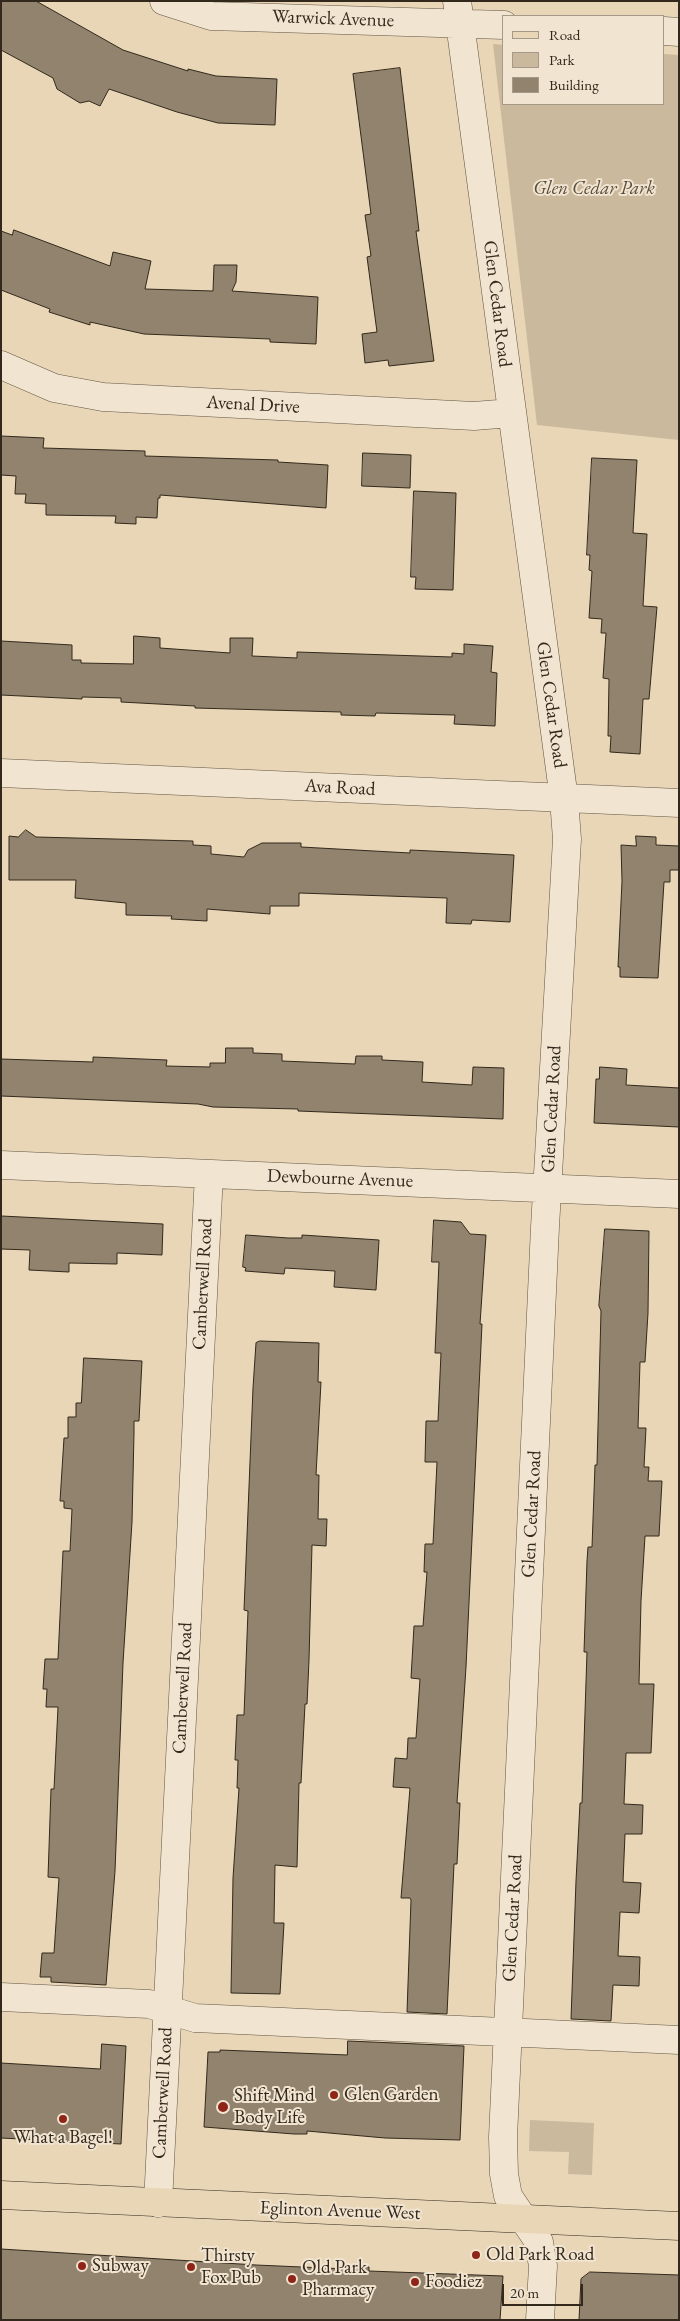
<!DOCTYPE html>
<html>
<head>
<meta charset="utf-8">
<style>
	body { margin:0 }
	#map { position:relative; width:680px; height:2321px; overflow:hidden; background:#e9d6b7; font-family:"EB Garamond",serif }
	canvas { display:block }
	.frame { position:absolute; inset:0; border:2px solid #32291c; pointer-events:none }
	.legend { position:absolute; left:502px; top:15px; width:162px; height:90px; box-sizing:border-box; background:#f1e4d0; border:1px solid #a59988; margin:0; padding:6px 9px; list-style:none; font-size:15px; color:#32291c }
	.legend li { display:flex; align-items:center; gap:10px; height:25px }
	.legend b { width:25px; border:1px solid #a59988 }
	.scale { position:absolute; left:502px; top:2284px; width:81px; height:22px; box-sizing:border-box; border:2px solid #32291c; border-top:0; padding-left:6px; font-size:15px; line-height:18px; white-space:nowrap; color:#32291c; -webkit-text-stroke:4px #f1e4d0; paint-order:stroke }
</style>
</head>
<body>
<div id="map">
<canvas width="680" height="2321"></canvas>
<div class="frame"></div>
<ul class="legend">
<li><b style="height:6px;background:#e9d6b7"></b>Road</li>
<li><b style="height:14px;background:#cab99d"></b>Park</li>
<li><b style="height:14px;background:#91836d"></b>Building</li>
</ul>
<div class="scale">20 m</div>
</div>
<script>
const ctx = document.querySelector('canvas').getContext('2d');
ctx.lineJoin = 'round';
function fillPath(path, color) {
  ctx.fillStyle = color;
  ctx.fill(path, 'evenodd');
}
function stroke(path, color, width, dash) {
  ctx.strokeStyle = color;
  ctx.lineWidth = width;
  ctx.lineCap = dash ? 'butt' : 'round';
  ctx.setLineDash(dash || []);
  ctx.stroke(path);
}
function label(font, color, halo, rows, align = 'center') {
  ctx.font = font + ' "EB Garamond",serif';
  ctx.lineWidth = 4;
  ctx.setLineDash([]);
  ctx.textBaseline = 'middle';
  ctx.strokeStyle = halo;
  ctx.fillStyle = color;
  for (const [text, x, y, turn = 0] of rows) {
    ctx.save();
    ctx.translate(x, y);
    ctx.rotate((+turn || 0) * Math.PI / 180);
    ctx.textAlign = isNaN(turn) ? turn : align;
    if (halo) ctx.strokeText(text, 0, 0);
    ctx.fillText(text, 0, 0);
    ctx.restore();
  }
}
const green = new Path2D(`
	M493 44 504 45V104H664V54L679 55V440L537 425Z
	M530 2120 594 2123 592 2175 568 2174 569 2152 529 2151Z`);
const building = new Path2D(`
	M1 1H36L123 50 188 71V69L216 76 277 79 275 125 218 123 177 112 109 89 100 106 89 101 80 103 57 89 53 78 1 50Z
	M400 68 419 231H416L434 361 389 366 388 360 365 363 362 334 377 332 367 257 371 256 365 215 371 214 353 74Z
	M14 230 110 266 113 252 151 261 145 289 213 291 214 265H237L236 282 232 291 318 297 316 344 270 342V339L144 334 90 322V325L49 312 50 309 1 290V231L12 235Z
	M1 436 44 438 43 448 145 451V456L278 460V462L328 465 326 508 160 495V498H158L157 518 136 517V524L115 523 116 516 46 515V504L25 503 26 494H15L16 476 1 475Z
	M363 453 411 455 410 488 362 486Z
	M592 458 637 460 633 533 647 534 643 606 657 607 649 699H643L640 754 610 752 611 736H608L609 679 603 678 606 633H601L602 619 589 618 592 571 589 570 590 555H587Z
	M414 491 456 493 453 590 415 589 416 577H411Z
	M134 636 160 638V648L230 653V638H253L252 656 297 658V652L452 657V653L464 654V644L493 646 491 672 497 673 495 726 454 724 455 715 376 713 375 716 341 715V712L195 708V706L121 702V698L82 697V699L1 695V641L72 645V660H81V663L133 664Z
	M26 830 36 837 193 841V845L211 846V854L244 857 248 850 262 843H301V847L410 853V850L514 855 510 922 472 920 471 924 446 923 447 898 299 893V906H270V914L207 909V921L171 919 172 916 126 915V903L75 898 76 880H9V836L18 837Z
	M636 836 656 837V845L679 846V870H670V882H664L658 978 620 977V967H618L622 881 621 845 636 846Z
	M226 1048H253V1053L282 1054V1061L355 1064 356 1056H382V1060L423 1062 422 1082 472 1085 473 1067 504 1068 503 1119 298 1111V1109L213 1107 198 1104 1 1096V1059L93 1062V1057L167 1060 166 1066 210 1067V1063H225Z
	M600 1067 627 1069 626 1085 679 1088V1127L594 1123 596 1079H599Z
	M1 1216 163 1224 162 1255 117 1253V1264L69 1263V1272L29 1270 30 1250 1 1249Z
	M434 1220 461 1222 470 1234 486 1235 480 1324H482L466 1667 457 1803H460L457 1864H454L447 2014 407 2012 411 1900 410 1898H401L410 1788 393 1787 395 1758 407 1759 408 1738H416L420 1679 411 1678 414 1626H423L427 1572H424L425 1544H433L437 1462H425L426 1421H438L441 1353H435L439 1262H432Z
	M605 1229 649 1231 648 1313 645 1362H640L638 1428H646L644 1467H649L648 1481H662L659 1536H645L641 1601 639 1684H654L651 1753H626L624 1804 643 1805 642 1834H625L623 1882 641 1883 639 1913 620 1912 618 1956 640 1957 639 1986 613 1985 611 2021 571 2019 576 1881 580 1803H582L587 1652H584L587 1561 588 1547H592L595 1465H597L601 1311 599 1306Z
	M246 1235 288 1238H302V1235L379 1240 376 1290 334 1287 335 1271 285 1268 284 1274 245 1271 246 1268 243 1267Z
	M260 1341 319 1343 318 1382H321L316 1475H319L318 1519H327L326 1546 312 1545 309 1660 307 1704H305L301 1783H299L297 1867 275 1865 274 1923H284L280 1994 231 1993 233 1878 239 1788H237L238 1760H235L237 1715H244L248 1611 244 1610 253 1388 256 1343Z
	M84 1358 142 1361 139 1421H134V1433L132 1522 123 1663 115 1871 106 1985 51 1982V1977H40L42 1953H54L59 1878 48 1877 51 1789H54L58 1707H46L47 1689H43L45 1659H58L63 1551H70L72 1509 64 1508V1501H60L64 1438H68V1417H76V1403H81Z
	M348 2041 464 2046 460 2140 385 2138 307 2131V2134H294L204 2127 208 2052H220V2050L347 2055Z
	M102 2044 126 2046 121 2144 1 2138V2063L100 2069Z
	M1 2249 256 2265 347 2269V2266L369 2267V2271L503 2276 500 2320H1Z
	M590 2272 679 2275V2320H579L581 2279Z`);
const minor = new Path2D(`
	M164 1 211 16 504 25
	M457 1 564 799 567 839 545 1227 503 2137 504 2174 508 2196 539 2242 543 2266 540 2320
	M664 31 679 32
	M1 365 54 388 103 397 474 416 511 413
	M1 773 679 803
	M1 1165 679 1194
	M1 1997 149 2004 195 2018 679 2040
	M158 2203 209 1174`);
const major = new Path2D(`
	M1 2195 679 2226`);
const markers = [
	[334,2095,5,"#8f2418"],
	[223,2107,6,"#8f2418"],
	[63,2119,5,"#8f2418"],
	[476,2255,5,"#8f2418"],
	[82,2266,5,"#8f2418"],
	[191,2267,5,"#8f2418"],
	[292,2279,5,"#8f2418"],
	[415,2282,5,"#8f2418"]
];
const streetNames = [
	["Warwick Avenue",333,19,2],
	["Glen Cedar Road",497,304,83],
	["Avenal Drive",253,405,3],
	["Glen Cedar Road",551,705,82],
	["Ava Road",340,788,3],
	["Glen Cedar Road",552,1109,-87],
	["Dewbourne Avenue",340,1179,2],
	["Camberwell Road",203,1284,-87],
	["Glen Cedar Road",532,1514,-87],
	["Camberwell Road",183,1688,-87],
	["Glen Cedar Road",513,1918,-87],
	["Camberwell Road",163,2093,-87],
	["Eglinton Avenue West",340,2211,2]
];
const parkNames = [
	["Glen Cedar Park",594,189]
];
const poiNames = [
	["Glen Garden",344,2095],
	["Shift Mind",234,2096],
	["Body Life",234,2118],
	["What a Bagel!",63,2138,"center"],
	["Old Park Road",486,2255],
	["Thirsty",201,2256],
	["Fox Pub",201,2278],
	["Subway",92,2266],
	["Old Park",302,2268],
	["Pharmacy",302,2290],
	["Foodiez",425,2282]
];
fillPath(green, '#cab99d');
fillPath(building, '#91836d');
stroke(building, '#32291c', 1);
stroke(minor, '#605443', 29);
stroke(major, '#32291c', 29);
stroke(minor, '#f1e4d0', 28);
stroke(major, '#e9d6b7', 28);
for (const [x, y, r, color] of markers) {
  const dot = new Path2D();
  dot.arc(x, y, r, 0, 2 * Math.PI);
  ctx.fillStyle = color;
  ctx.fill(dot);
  stroke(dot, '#f1e4d0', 2);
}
label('19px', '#32291c', '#f1e4d0', streetNames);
label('italic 19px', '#584d3c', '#f1e4d0', parkNames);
label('19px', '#32291c', '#f1e4d0', poiNames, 'left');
</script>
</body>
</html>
